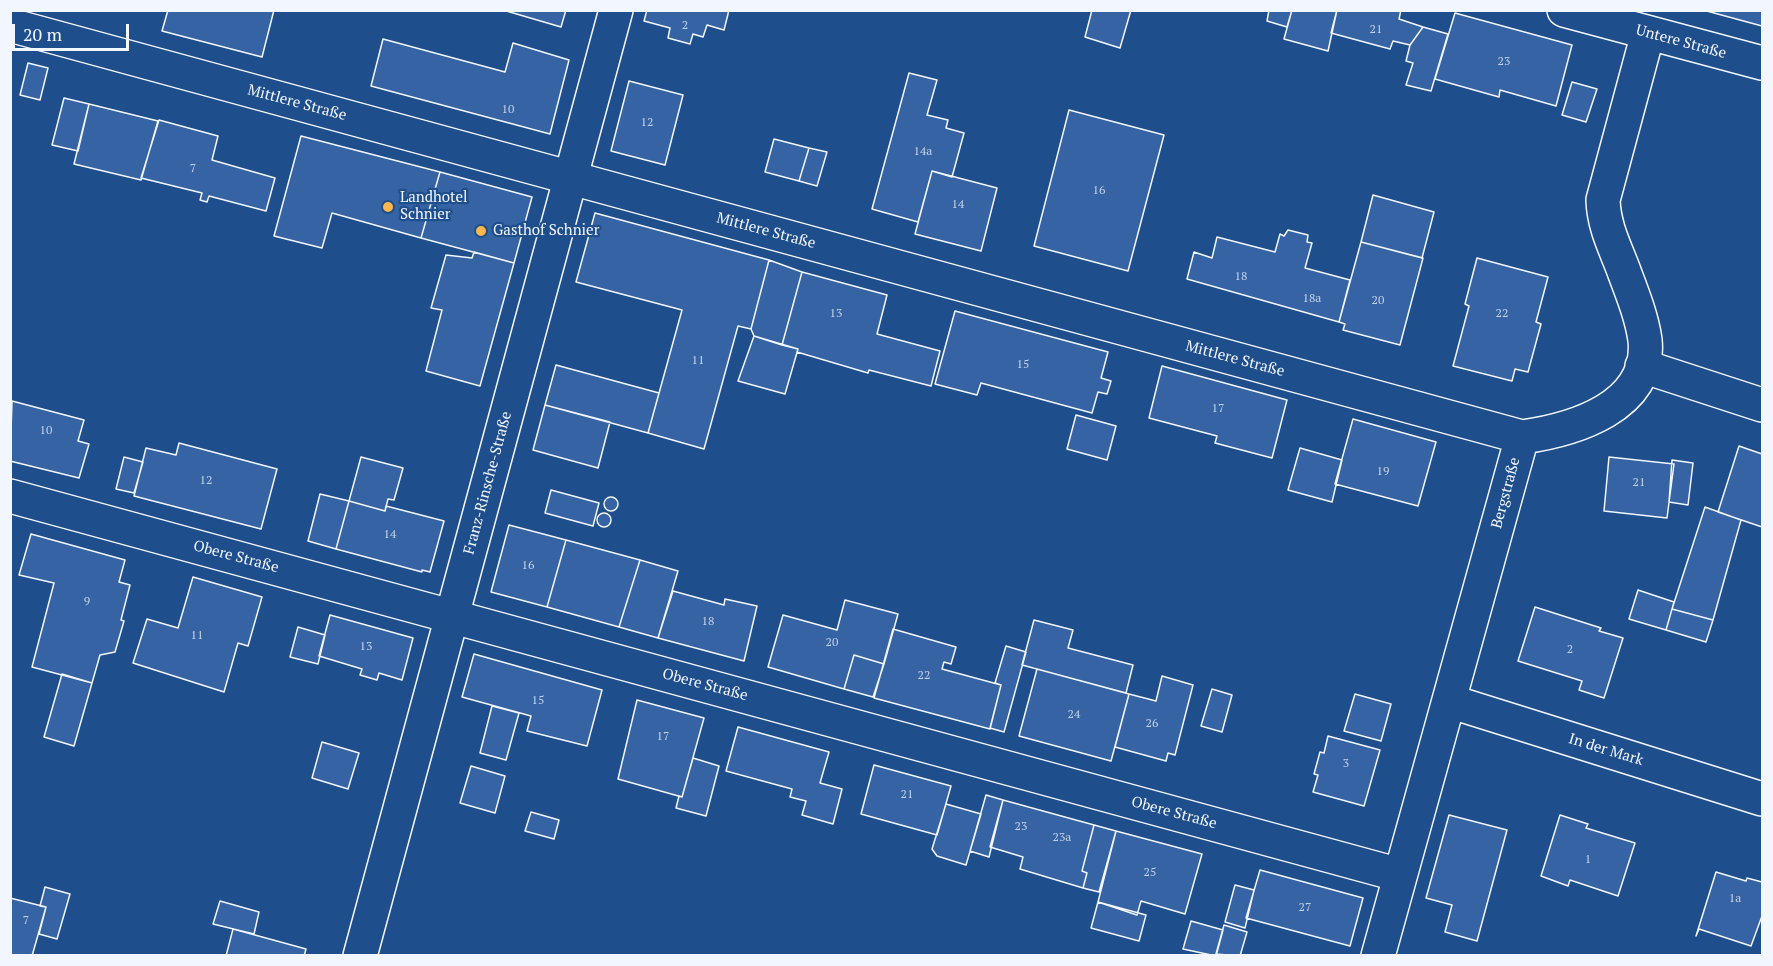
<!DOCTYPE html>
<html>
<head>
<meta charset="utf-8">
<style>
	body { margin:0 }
	#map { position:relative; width:1773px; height:966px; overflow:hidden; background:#1f4e8c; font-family:"PT Serif",serif }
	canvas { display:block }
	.frame { position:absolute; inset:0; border:12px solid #f2f6ff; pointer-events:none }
	.scale { position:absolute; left:12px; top:24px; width:117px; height:27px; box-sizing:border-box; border:3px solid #f2f6ff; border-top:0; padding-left:8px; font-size:18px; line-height:21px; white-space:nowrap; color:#f2f6ff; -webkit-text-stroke:4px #1f4e8c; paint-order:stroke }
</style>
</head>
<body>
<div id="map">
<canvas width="1773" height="966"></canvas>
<div class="frame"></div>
<div class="scale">20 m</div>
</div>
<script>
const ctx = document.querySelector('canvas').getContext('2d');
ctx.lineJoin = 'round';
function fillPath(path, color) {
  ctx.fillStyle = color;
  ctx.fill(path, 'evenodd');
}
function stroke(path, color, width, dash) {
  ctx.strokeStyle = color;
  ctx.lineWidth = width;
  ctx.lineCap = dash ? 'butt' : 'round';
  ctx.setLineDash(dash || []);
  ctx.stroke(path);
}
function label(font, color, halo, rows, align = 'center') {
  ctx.font = font + ' "PT Serif",serif';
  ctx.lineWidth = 4.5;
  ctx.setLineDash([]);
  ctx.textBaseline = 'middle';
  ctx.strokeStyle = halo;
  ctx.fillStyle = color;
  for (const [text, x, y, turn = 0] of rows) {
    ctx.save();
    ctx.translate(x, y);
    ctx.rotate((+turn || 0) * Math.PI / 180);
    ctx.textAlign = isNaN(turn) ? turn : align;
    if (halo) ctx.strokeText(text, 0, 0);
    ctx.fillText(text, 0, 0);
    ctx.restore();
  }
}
const building = new Path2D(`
	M168 10H274L262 57 162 31Z
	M503 10H566L561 27Z
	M647 10H729L724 30 707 25 703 37 693 34 690 44 668 38 670 28 644 21Z
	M1092 10H1131L1120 48 1085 37Z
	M1269 10H1292L1287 27 1267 21Z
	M1292 10H1337L1328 51 1284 39Z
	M1337 10H1401L1399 19 1423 27 1410 45 1393 41 1390 49 1331 33Z
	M1703 10H1762V26Z
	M1455 13 1572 45 1556 106 1500 90 1499 97 1435 79Z
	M1423 27 1448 34 1431 91 1406 85 1413 63 1406 61 1410 45Z
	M383 39 505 72 513 43 569 60 550 134 371 86Z
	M28 63 48 68 40 100 20 95Z
	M909 73 937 80 927 115 948 120 946 128 964 133 952 177 932 171 918 222 872 209Z
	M629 81 683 95 665 165 611 151Z
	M1572 82 1597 89 1586 122 1562 115Z
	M64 98 89 104 78 151 52 145Z
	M89 104 158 121 141 180 74 164Z
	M1069 110 1164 135 1128 271 1034 246Z
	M159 120 218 136 212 160 275 178 266 211 209 196 207 202 200 200 202 193 141 178Z
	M301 136 440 172 421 238 332 213 322 248 274 236Z
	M774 139 809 148 799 181 765 172Z
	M809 148 827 152 817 186 799 181Z
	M932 171 997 188 981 251 915 234Z
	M440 172 532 197 514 263 421 238Z
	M1373 195 1434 212 1422 258 1361 242Z
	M595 213 769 260 751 329 738 326 704 449 648 433 682 310 576 282Z
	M1288 230 1308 235 1307 242 1312 243 1305 268 1350 280 1339 322 1187 279 1194 252 1212 258 1217 237 1275 252 1280 234 1284 236Z
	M1361 242 1423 258 1400 345 1343 330 1345 324 1339 322Z
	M474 252 514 263 480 386 426 371 442 310 431 308 446 255 472 258Z
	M1477 258 1548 277 1536 322 1541 324 1528 372 1515 369 1512 381 1453 366 1469 306 1465 304Z
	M769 260 802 272 782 345 754 336 751 329Z
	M802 272 887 295 877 334 940 351 931 386 869 370 868 373 797 352 798 349 782 345Z
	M955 311 1108 352 1101 378 1111 381 1107 394 1098 392 1092 413 981 383 977 395 935 384Z
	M754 336 798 349 785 394 738 381Z
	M556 365 659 393 648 433 545 405Z
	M1162 366 1287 400 1272 458 1215 443 1217 436 1149 418Z
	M12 401 84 420 78 441 89 444 79 478 10 461Z
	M545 405 610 422 598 468 533 450Z
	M1076 415 1116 426 1107 460 1067 449Z
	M1353 419 1436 442 1418 506 1335 484Z
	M179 443 277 469 261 529 134 496 146 448 176 455Z
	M1739 446 1762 454V527L1718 512Z
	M1300 448 1342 460 1332 502 1288 490Z
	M124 457 143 462 134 493 116 489Z
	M361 457 403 468 394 500 388 499 385 511 349 501Z
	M1609 457 1674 464 1667 518 1604 511Z
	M1672 460 1693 463 1688 505 1669 502Z
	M551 490 599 503 593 526 545 513Z
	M320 494 349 501 336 549 308 541Z
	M604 504a7 7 0 1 1 14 0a7 7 0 1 1-14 0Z
	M349 501 385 511 386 506 444 521 430 572 422 570V572L336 549Z
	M1705 507 1741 520 1713 620 1672 609Z
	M597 520a7 7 0 1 1 14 0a7 7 0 1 1-14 0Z
	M509 525 566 540 547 607 491 592Z
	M31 534 125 560 119 582 130 585 121 620 124 621 115 652 100 655 92 683 32 667 54 583 19 575Z
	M566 540 640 560 619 627 547 607Z
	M640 560 678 571 658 638 619 627Z
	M193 577 262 597 248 646 238 643 224 692 133 663 147 619 178 628Z
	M1638 590 1674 602 1666 630 1629 619Z
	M673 591 724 605 725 599 757 606 744 661 658 638Z
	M845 600 898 614 884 664 854 655 844 689 768 667 783 615 837 630Z
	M1535 607 1601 628 1599 631 1623 638 1604 698 1579 690 1582 681 1518 661Z
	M1672 609 1713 620 1706 642 1666 630Z
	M330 615 413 638 402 680 379 673 377 680 360 675 362 669 319 656Z
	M1034 620 1073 630 1068 648 1133 665 1126 693 1022 665Z
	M298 627 325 635 318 664 290 657Z
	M893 629 956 647 951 664 944 662 942 669 1001 685 990 729 874 698Z
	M1006 646 1026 652 1004 732 990 728 1001 685 995 683Z
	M474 654 602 690 587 746 527 731 531 716 462 697Z
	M854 655 884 664 873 697 844 689Z
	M1037 669 1129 694 1111 761 1019 736Z
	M62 674 92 683 74 746 44 737Z
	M1162 676 1193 685 1175 755 1168 753 1166 761 1115 747 1129 694 1156 701Z
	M1212 689 1232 695 1222 732 1201 726Z
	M1355 694 1391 704 1381 741 1344 731Z
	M637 700 704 718 682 797 618 779Z
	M492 706 519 713 506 760 480 753Z
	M738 727 829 752 820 783 842 789 833 824 802 815 806 801 790 797 792 789 726 771Z
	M1328 736 1380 750 1364 806 1313 792 1318 775 1314 774 1320 752 1324 753Z
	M322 742 359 753 348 789 312 778Z
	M693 758 719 766 706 816 676 808 679 796 682 797Z
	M874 765 951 786 937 835 861 814Z
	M471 766 505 776 495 813 460 803Z
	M986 795 1003 800 989 857 970 851Z
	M1003 800 1094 825 1082 871 1087 873 1083 888 1020 869 1023 857 990 847Z
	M946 804 981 814 966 865 937 856 932 849Z
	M531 812 559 820 554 839 525 831Z
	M1449 815 1507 830 1477 941 1445 932 1452 905 1426 898Z
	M1560 815 1588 824 1586 828 1635 843 1618 896 1570 880 1568 886 1541 876Z
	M1094 825 1116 831 1099 892 1083 888 1087 873 1082 871Z
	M1116 831 1202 854 1185 914 1141 901 1137 915 1098 902Z
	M1260 870 1363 898 1350 946 1246 918Z
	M1716 872 1746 881 1747 878 1762 882V916L1751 946 1699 929 1696 936Z
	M1235 885 1254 890 1245 928 1225 922Z
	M45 887 70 894 57 939 39 934 46 907 40 906Z
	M10 898 46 907 32 956H10Z
	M220 901 259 912 254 934 213 924Z
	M1098 902 1146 915 1139 941 1091 928Z
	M1191 921 1223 930 1216 956 1183 949Z
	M1224 925 1247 932 1240 956 1216 954Z
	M233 929 306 949 304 956H226Z`);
const street = new Path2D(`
	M10 25 1522 437
	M1642 366 1762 405
	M10 496 1400 875
	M1449 701 1762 799
	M1378 956 1522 437C1573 430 1652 407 1645 340 1642 318 1633 295 1625 274 1616 249 1604 228 1603 200L1648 33`);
const secondary = new Path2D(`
	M1564 10 1762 63
	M360 956 616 10`);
const markers = [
	[388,207,6,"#ffb74d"],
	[481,231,6,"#ffb74d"]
];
const numberNames = [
	["2",685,26],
	["21",1376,30],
	["23",1504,62],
	["10",508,110],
	["12",647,123],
	["14a",923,152],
	["7",193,169],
	["16",1099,191],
	["14",958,205],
	["18",1241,277],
	["18a",1312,299],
	["20",1378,301],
	["13",836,314],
	["22",1502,314],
	["11",698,361],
	["15",1023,365],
	["17",1218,409],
	["10",46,431],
	["19",1383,472],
	["12",206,481],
	["21",1639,483],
	["14",390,535],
	["16",528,566],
	["9",87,602],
	["18",708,622],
	["11",197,636],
	["20",832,643],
	["13",366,647],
	["2",1570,650],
	["22",924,676],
	["15",538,701],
	["24",1074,715],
	["26",1152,724],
	["17",663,737],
	["3",1346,764],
	["21",907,795],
	["23",1021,827],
	["23a",1062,838],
	["1",1588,860],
	["25",1150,873],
	["1a",1735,899],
	["27",1305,908],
	["7",26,921]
];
const streetNames = [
	["Untere Straße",1681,42,15],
	["Mittlere Straße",297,103,15],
	["Mittlere Straße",766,231,15],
	["Mittlere Straße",1235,359,15],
	["Franz-Rinsche-Straße",488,483,-75],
	["Bergstraße",1506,493,-75],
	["Obere Straße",236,557,15],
	["Obere Straße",705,685,15],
	["In der Mark",1606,750,17],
	["Obere Straße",1174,813,15]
];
const poiNames = [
	["Landhotel",400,198],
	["Schnier",400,215],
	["Gasthof Schnier",493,231]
];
fillPath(building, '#3563a3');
stroke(building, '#f2f6ff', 1.5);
stroke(street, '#f2f6ff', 36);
stroke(secondary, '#f2f6ff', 36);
stroke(street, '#1f4e8c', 33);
stroke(secondary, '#1f4e8c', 33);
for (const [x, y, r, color] of markers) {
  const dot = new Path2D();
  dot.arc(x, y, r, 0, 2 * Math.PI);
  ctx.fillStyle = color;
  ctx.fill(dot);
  stroke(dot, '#1f4e8c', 2);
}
label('12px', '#c3d1e8', null, numberNames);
label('15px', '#f2f6ff', '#1f4e8c', streetNames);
label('15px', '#f2f6ff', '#1f4e8c', poiNames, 'left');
</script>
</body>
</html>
